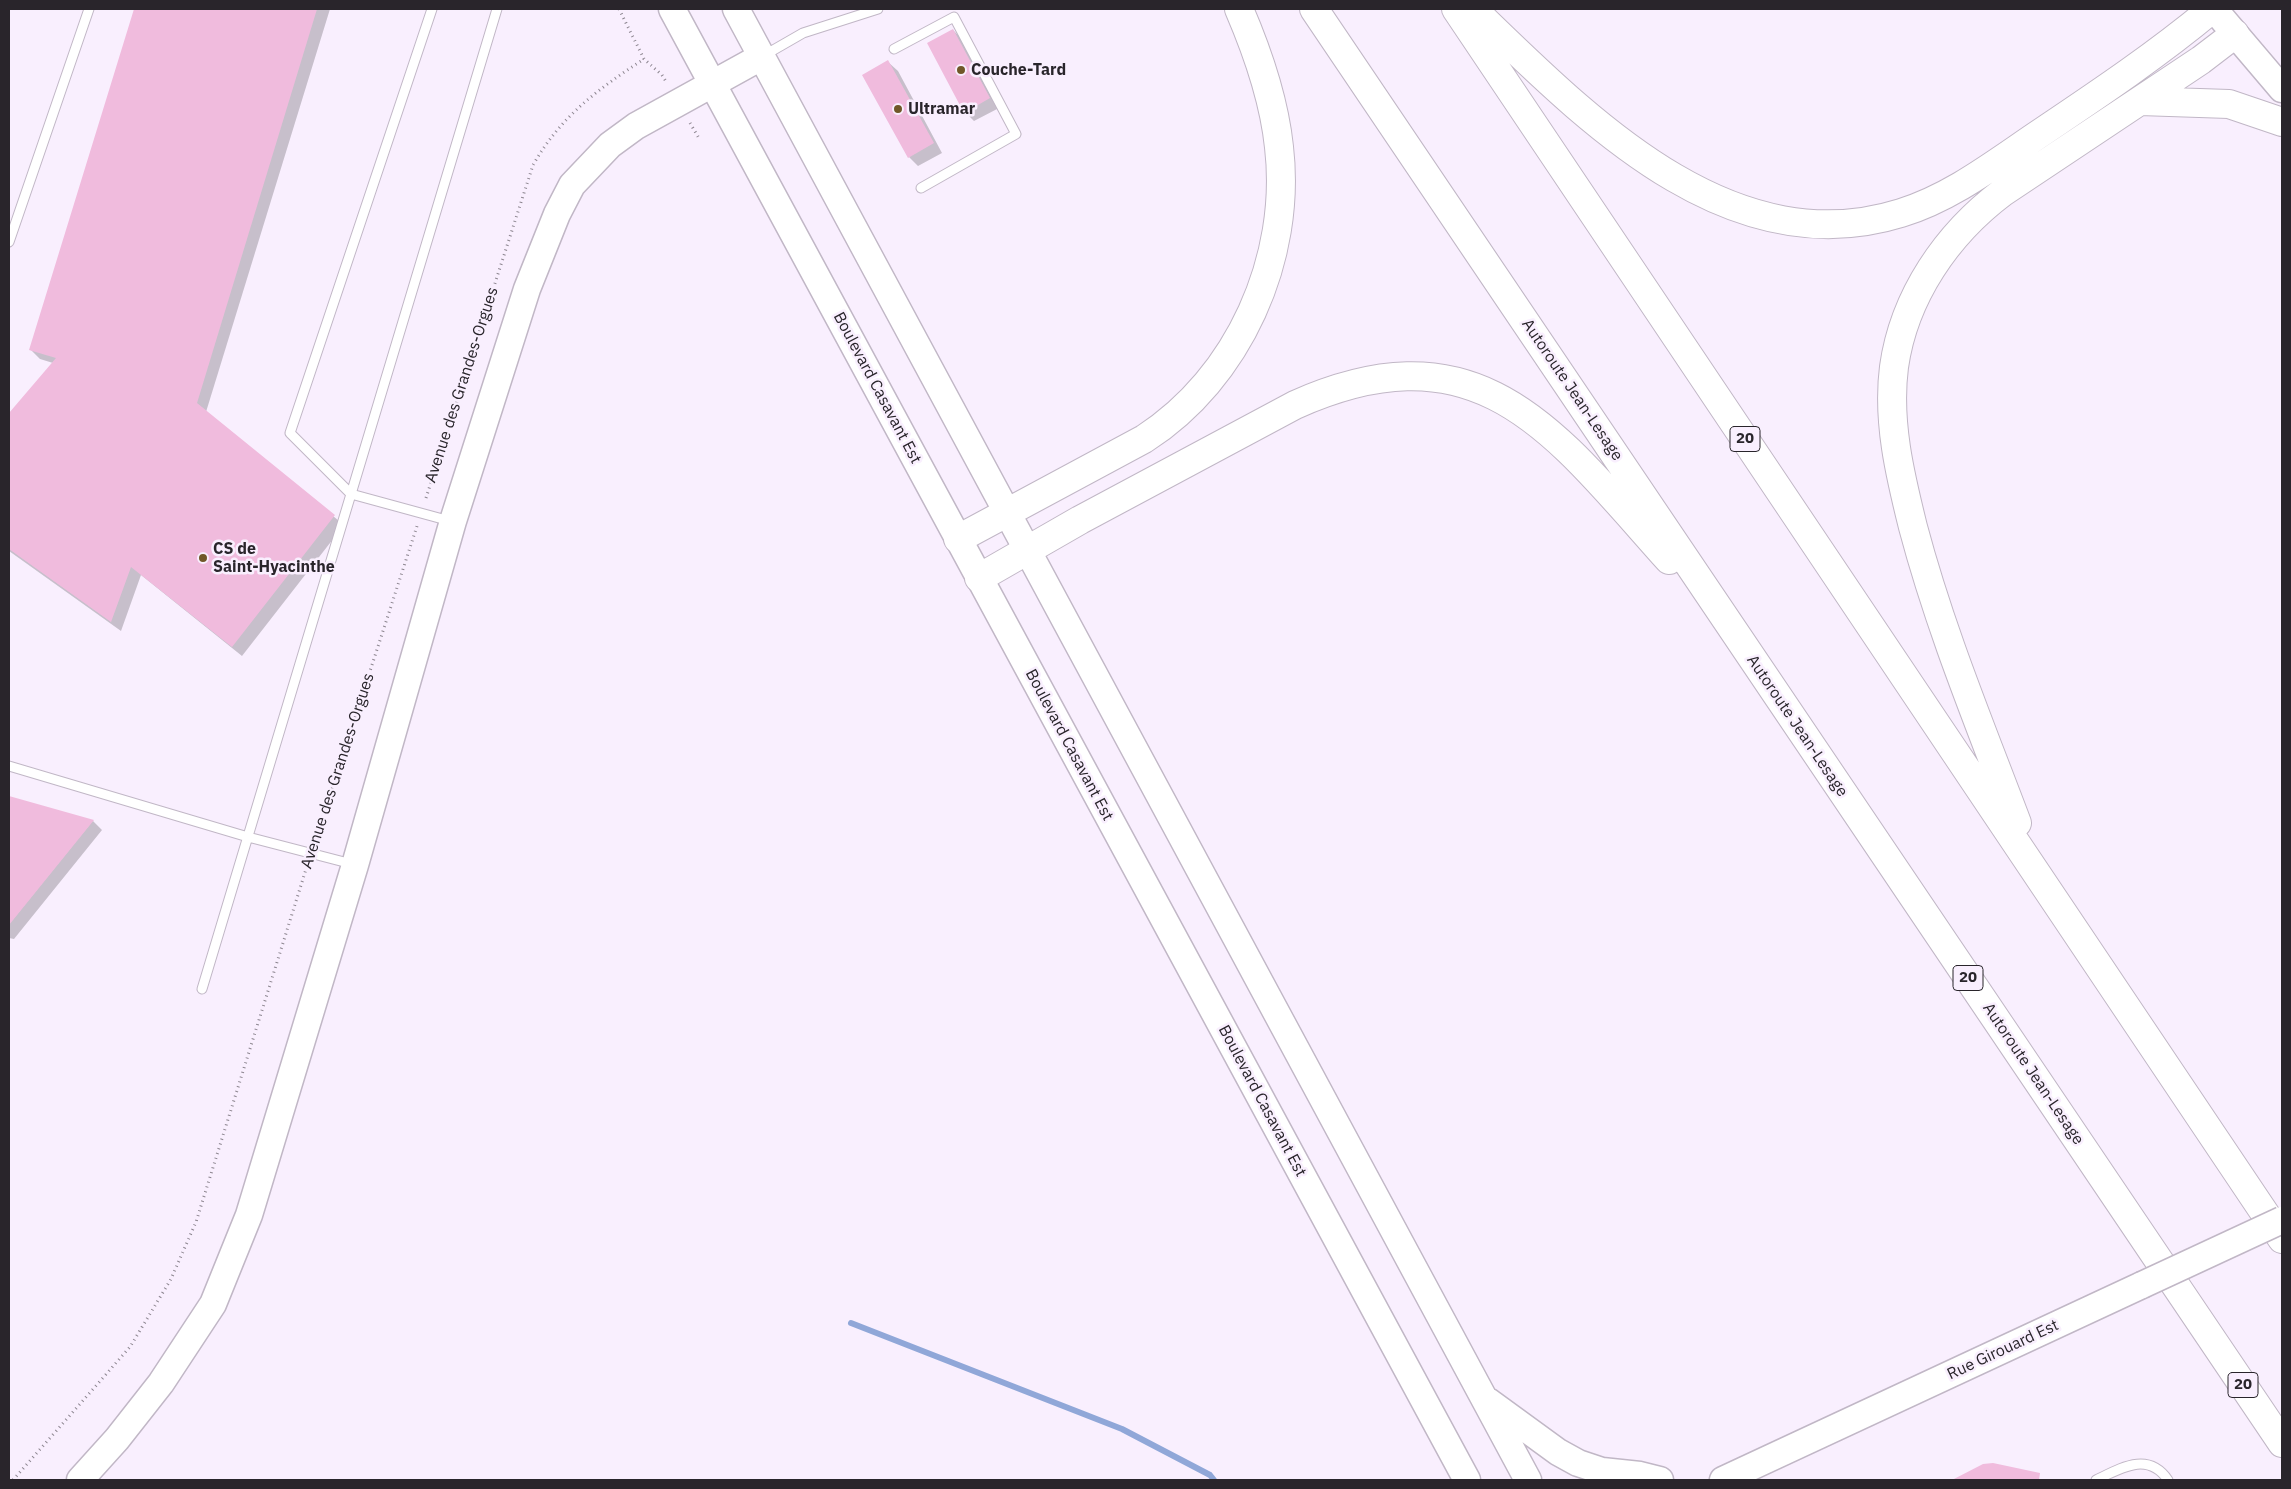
<!DOCTYPE html>
<html>
<head>
<meta charset="utf-8">
<style>
	body { margin:0 }
	#map { position:relative; width:2291px; height:1489px; overflow:hidden; background:#f9effe; font-family:"IBM Plex Sans",sans-serif }
	canvas { display:block }
	.frame { position:absolute; inset:0; border:10px solid #29252b; pointer-events:none }
</style>
</head>
<body>
<div id="map">
<canvas width="2291" height="1489"></canvas>
<div class="frame"></div>
</div>
<script>
const ctx = document.querySelector('canvas').getContext('2d');
ctx.lineJoin = 'round';
function fillPath(path, color) {
  ctx.fillStyle = color;
  ctx.fill(path, 'evenodd');
}
function stroke(path, color, width, dash) {
  ctx.strokeStyle = color;
  ctx.lineWidth = width;
  ctx.lineCap = dash ? 'butt' : 'round';
  ctx.setLineDash(dash || []);
  ctx.stroke(path);
}
function label(font, color, halo, rows, align = 'center') {
  ctx.font = font + ' "IBM Plex Sans",sans-serif';
  ctx.lineWidth = 5;
  ctx.setLineDash([]);
  ctx.textBaseline = 'middle';
  ctx.strokeStyle = halo;
  ctx.fillStyle = color;
  for (const [text, x, y, turn = 0] of rows) {
    ctx.save();
    ctx.translate(x, y);
    ctx.rotate((+turn || 0) * Math.PI / 180);
    ctx.textAlign = isNaN(turn) ? turn : align;
    if (halo) ctx.strokeText(text, 0, 0);
    ctx.fillText(text, 0, 0);
    ctx.restore();
  }
}
const shadow = new Path2D(`
	M136 9H330L206 412 344 525 242 656 141 575 121 631 9 551V415L53 363 40 359 31 350Z
	M953 30 963 40 999 108 974 121 965 112Z
	M888 62 898 71 942 153 918 166 909 157Z
	M9 797 93 821 102 830 14 939 9 938Z
	M1969 1476 2016 1477 2019 1480H1968Z`);
const stream = new Path2D(`
	M851 1323 1122 1429 1210 1475 1214 1480`);
const building = new Path2D(`
	M134 9H317L197 403 335 515 232 647 131 567 111 622 9 549V413L56 358 29 350Z
	M953 29 990 98 964 113 927 43Z
	M888 60 934 143 908 158 862 75Z
	M9 796 94 820 9 925Z
	M1993 1463 2040 1473 2039 1480H1952L1983 1464Z`);
const path = new Path2D(`
	M619 9 644 59 662 75 667 83
	M690 123 700 140
	M426 498 533 165C561 116 598 89 644 59
	M315 841 417 526
	M13 1480 130 1347 171 1279 196 1222 307 866`);
const lane = new Path2D(`
	M432 9 290 433 351 494 450 521
	M894 49 954 17 1016 134 921 188
	M763 56 803 33 878 9
	M9 242 89 9
	M9 766 248 837 352 864
	M202 989 497 9
	M2096 1480C2121 1468 2148 1451 2168 1480`);
const secondary = new Path2D(`
	M672 9 1467 1480
	M736 9 1528 1480
	M2214 9 2282 89
	M1488 1401 1558 1452 1578 1463 1602 1471 1640 1475 1660 1480
	M80 1480 117 1439 161 1383 213 1304 249 1215 355 865 453 521 527 289 557 214 572 185 610 145 636 126 761 57
	M1723 1480 2142 1285`);
const highway = new Path2D(`
	M1314 9 2282 1443
	M1456 9 2282 1239
	M1473 9C1585 117 1729 267 1901 213 1953 197 1997 162 2042 132 2100 93 2158 54 2212 9
	M2140 101 2229 104 2282 122
	M958 539 1144 439C1239 378 1292 258 1279 147 1274 99 1258 53 1239 9
	M979 578 1080 520 1295 405C1481 322 1555 433 1669 560
	M2017 823C1980 725 1940 629 1913 527 1900 475 1887 421 1894 367 1904 296 1947 234 2003 192L2201 60 2235 34`);
const secondaryBridge = new Path2D(`
	M2142 1285 2282 1220`);
const markers = [
	[961,70,5,"#705728"],
	[898,109,5,"#705728"],
	[203,558,5,"#705728"]
];
const shields = [
	[1745,439,30],
	[1968,978,30],
	[2243,1385,30]
];
const shieldNames = [
	["20",1745,439],
	["20",1968,978],
	["20",2243,1385]
];
const poiNames = [
	["Couche-Tard",971,70],
	["Ultramar",908,109],
	["CS de",213,549],
	["Saint-Hyacinthe",213,567]
];
const streetNames = [
	["Avenue des Grandes-Orgues",462,385,-72],
	["Boulevard Casavant Est",877,388,62],
	["Autoroute Jean-Lesage",1572,390,56],
	["Autoroute Jean-Lesage",1797,726,56],
	["Boulevard Casavant Est",1069,745,62],
	["Avenue des Grandes-Orgues",338,771,-72],
	["Autoroute Jean-Lesage",2033,1074,56],
	["Boulevard Casavant Est",1262,1101,62],
	["Rue Girouard Est",2003,1350,-25]
];
fillPath(shadow, '#0003');
stroke(stream, '#90a7d8', 6);
fillPath(building, '#f0bbdd');
stroke(lane, '#c1b7c6', 11);
stroke(secondary, '#c1b7c6', 29);
stroke(highway, '#c1b7c6', 30);
stroke(path, '#8d8690', 3, [1, 4]);
stroke(lane, '#fff', 9);
stroke(secondary, '#fff', 26);
stroke(highway, '#fff', 28);
stroke(secondaryBridge, '#c1b7c6', 29, []);
stroke(secondaryBridge, '#fff', 26);
for (const [x, y, r, color] of markers) {
  const dot = new Path2D();
  dot.arc(x, y, r, 0, 2 * Math.PI);
  ctx.fillStyle = color;
  ctx.fill(dot);
  stroke(dot, '#f9effe', 2);
}
for (const [x, y, w] of shields) {
  const box = new Path2D();
  box.roundRect(x - w / 2, y - 12.5, w, 25, 4);
  ctx.fillStyle = '#f9effe';
  ctx.fill(box);
  stroke(box, '#29252b', 1);
}
label('bold 15px', '#29252b', null, shieldNames);
label('bold 16px', '#29252b', '#f9effe', poiNames, 'left');
label('16px', '#29252b', '#f9effe', streetNames);
</script>
</body>
</html>
